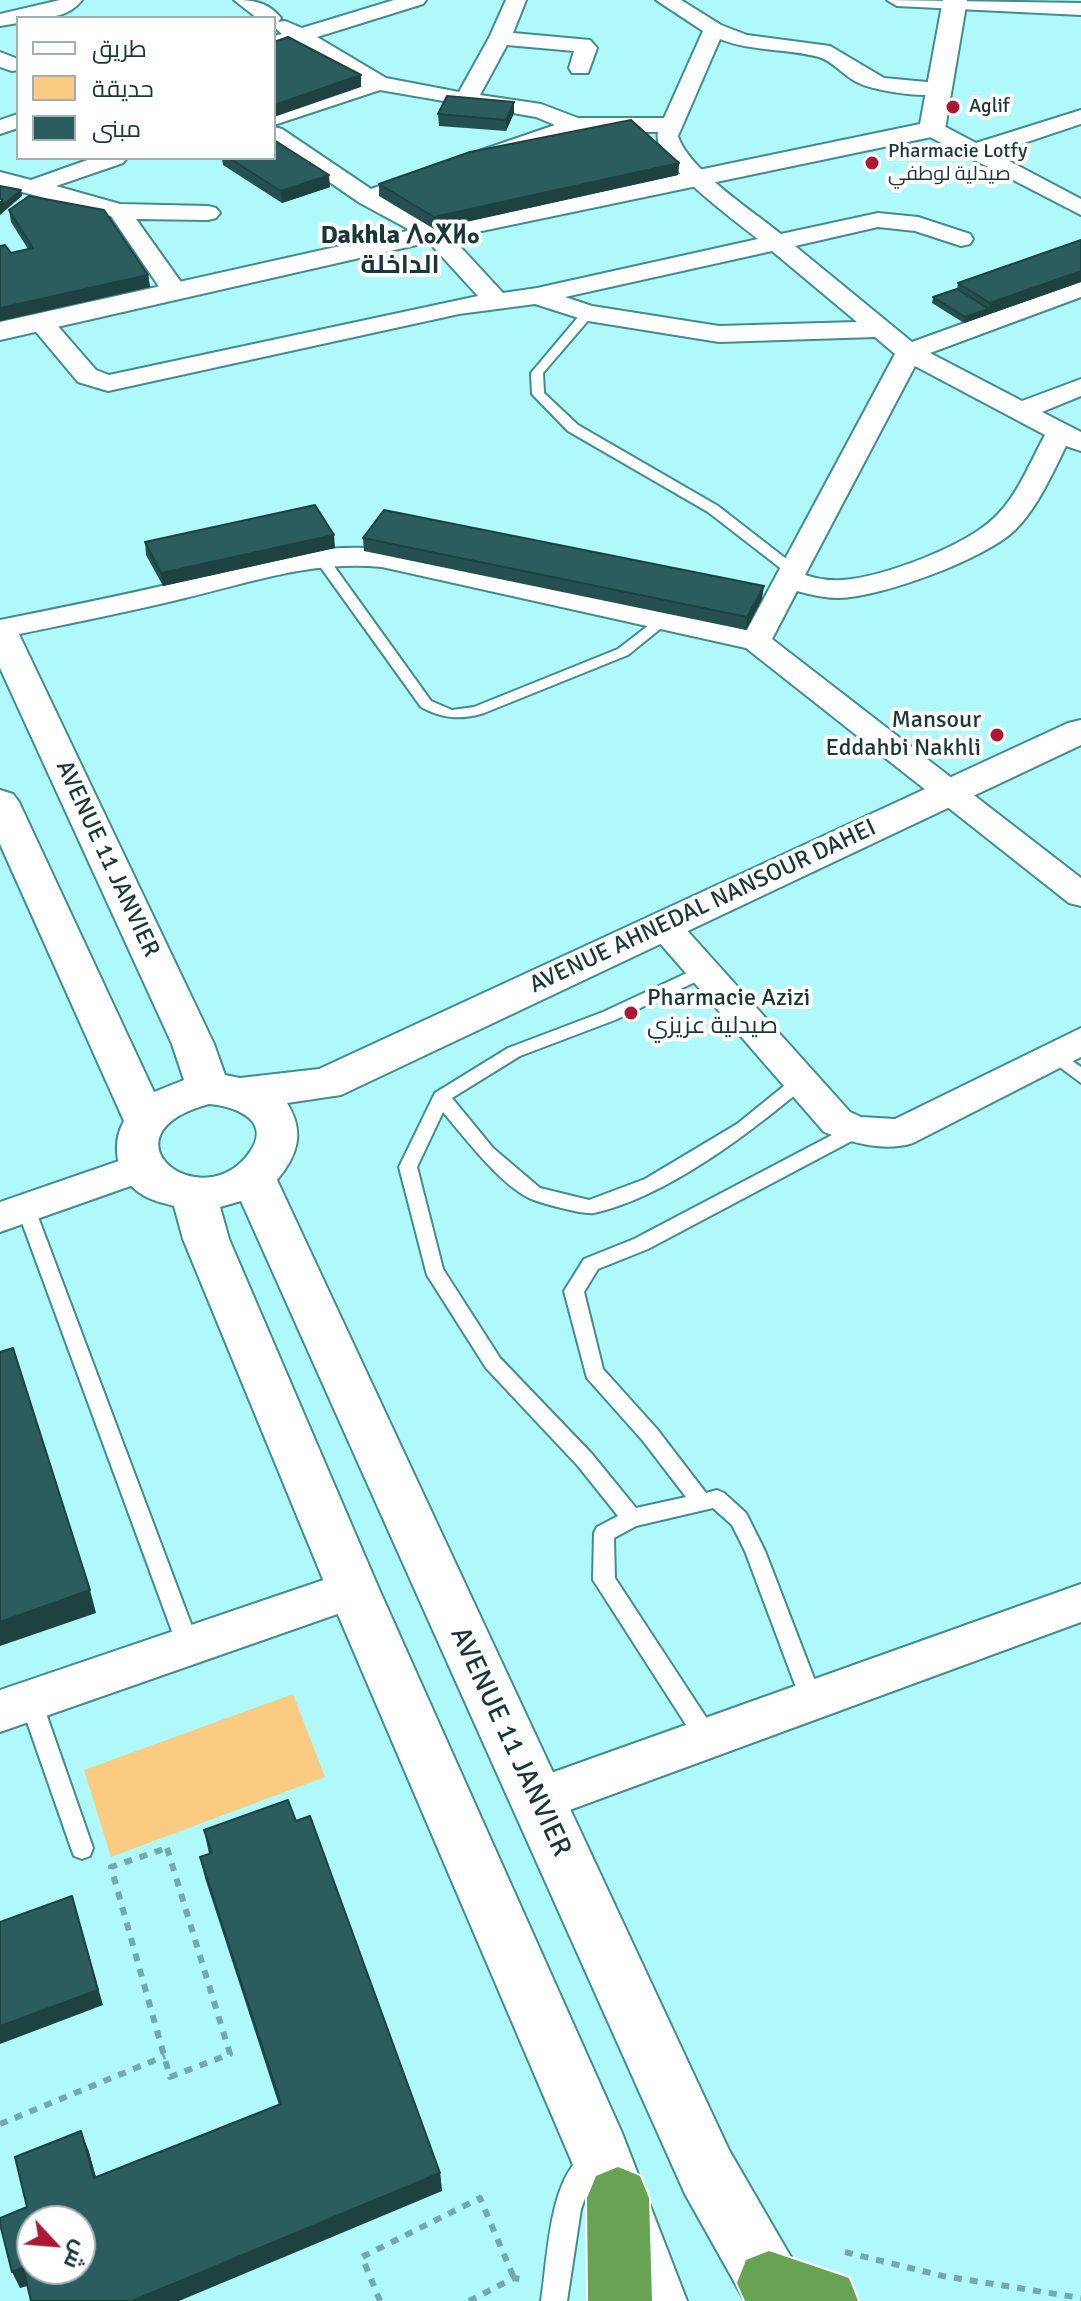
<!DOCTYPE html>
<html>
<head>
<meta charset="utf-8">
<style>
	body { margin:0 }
	#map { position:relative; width:1081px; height:2301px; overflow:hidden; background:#b0f9fb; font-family:Signika,Cairo,sans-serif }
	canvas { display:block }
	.legend { position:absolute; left:16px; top:16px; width:260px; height:144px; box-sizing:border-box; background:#fff; border:2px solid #a3afaf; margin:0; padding:10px 14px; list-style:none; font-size:24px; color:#193738 }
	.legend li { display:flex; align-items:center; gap:16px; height:40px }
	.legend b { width:40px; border:2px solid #a3afaf }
	.north { position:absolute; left:16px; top:2205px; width:80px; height:80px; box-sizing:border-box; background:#fff; border:2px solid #a3afaf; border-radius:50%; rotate:116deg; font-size:22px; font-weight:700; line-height:32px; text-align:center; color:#193738 }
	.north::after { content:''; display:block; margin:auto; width:28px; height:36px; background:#ad1835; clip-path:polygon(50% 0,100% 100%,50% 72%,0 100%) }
</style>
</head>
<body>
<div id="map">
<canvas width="1081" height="2301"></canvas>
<ul class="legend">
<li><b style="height:10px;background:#fff"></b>طريق</li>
<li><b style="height:22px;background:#facb80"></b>حديقة</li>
<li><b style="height:22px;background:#2b5d5e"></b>مبنى</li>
</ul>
<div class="north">ش</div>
</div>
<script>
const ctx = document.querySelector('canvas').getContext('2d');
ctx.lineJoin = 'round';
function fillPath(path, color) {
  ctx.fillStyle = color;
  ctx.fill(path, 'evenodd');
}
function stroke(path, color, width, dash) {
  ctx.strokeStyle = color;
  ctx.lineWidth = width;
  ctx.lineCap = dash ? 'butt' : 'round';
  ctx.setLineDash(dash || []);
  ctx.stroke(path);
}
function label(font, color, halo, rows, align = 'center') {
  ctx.font = font + ' Signika,Cairo,"Noto Sans Tifinagh",sans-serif';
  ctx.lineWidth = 8;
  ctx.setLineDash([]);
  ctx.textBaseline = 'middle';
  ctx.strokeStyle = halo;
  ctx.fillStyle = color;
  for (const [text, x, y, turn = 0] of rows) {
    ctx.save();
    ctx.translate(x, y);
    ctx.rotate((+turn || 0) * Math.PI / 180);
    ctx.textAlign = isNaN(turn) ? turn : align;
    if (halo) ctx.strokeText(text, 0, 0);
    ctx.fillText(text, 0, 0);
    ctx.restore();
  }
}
const green = new Path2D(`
	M293 1694 325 1777 111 1857 84 1770Z`);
const path = new Path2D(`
	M167 1848 230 2054 170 2077 111 1867Z
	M0 2124 165 2056
	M845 2252 943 2276 1081 2298
	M380 2301 362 2257 480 2198 514 2278
	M469 2301 514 2278 525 2280`);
const lane = new Path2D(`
	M588 309 594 313 592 316 543 373 544 393 578 425 718 506 798 568V574H788L708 512 568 431 532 394 531 373 584 310Z
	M321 554 326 555 431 701 452 710 474 707 618 649 658 618H668L670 621 628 655 484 713C461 720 443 719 421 707L314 558Z
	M704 965 710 967 712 971 710 975 615 1020 520 1056 452 1098 493 1148 540 1188 589 1200 645 1179 737 1124 795 1077H807L810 1081 807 1085C751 1132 667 1197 594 1213 584 1215 539 1203 529 1198 500 1184 464 1137 443 1112L417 1167 443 1269 500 1358 592 1454 636 1508 686 1497 643 1441 587 1378 564 1291 584 1259 634 1239 851 1125H863L866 1130 863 1135 648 1249 598 1269 584 1292 603 1369 657 1429 706 1493 717 1490 724 1493 746 1513 765 1551 822 1699 819 1706 811 1709 803 1706 745 1551 732 1525 713 1508 636 1526 614 1538 615 1578 715 1731 718 1738 715 1745 707 1748 699 1745 597 1586 593 1580 594 1533 597 1527 618 1516 578 1466 486 1368 427 1275 399 1167 435 1093 508 1048 603 1012Z
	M1055 1049 1081 1067V1083L1049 1059 1046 1055 1049 1051Z
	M26 1202 33 1204 35 1209 199 1645 196 1652 188 1654 180 1652 177 1645 17 1209 19 1204Z
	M30 1689 38 1692 41 1699 93 1848 90 1856 82 1859 74 1856 71 1848 19 1699 22 1692Z
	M592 2150 601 2154 605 2163 590 2185 581 2209 567 2301H541C548 2261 548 2168 592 2150Z`);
const street = new Path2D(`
	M60 0H82C67 20 42 18 18 18V23L0 26V14Z
	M234 0C253 0 268 2 281 18L278 22 285 21 302 28 394 0H426L423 4 317 37 386 78 459 92 489 38 506 0H526L513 33 590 40 597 48 588 73H572L569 68 574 51 507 45 480 95 541 104 578 118H664L703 31 656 0H681L721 25 747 35 830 46 884 78 948 84 951 89C941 102 876 91 861 84 845 78 835 62 819 57 786 48 752 52 720 39L678 136C688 169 754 212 781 234L878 213 918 217 970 234 973 239 970 244 961 246 915 231 878 227 795 246 912 342 1081 281V297L930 353 1022 401 1081 379V396L1042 412 1081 432V451L1066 446C1052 474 1038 507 1015 530 985 559 882 597 839 598 825 598 811 595 797 591L772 639 1081 878V906L1069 903 746 648 382 567C313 560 251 582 185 598 124 613 62 625 0 638V620C60 608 120 596 179 582 247 565 311 542 382 549L747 630 895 354 875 337 719 342 588 321 535 304 459 314 108 391 78 382 32 327 28 322 32 317H50L96 370 109 375 478 296 425 238 360 203 274 144V127L282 129 371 189 421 172H437L441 177 437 182 388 199 443 228 503 293 537 288 758 239C736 221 650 160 658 132H577L487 163 479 161 475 156 479 151 555 125 536 117 380 90 274 125V111L361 82 297 43 274 49V36L282 34 274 27 277 23 274 24V18H257ZM772 251 857 322 719 326 592 306 565 297ZM915 366 1045 435C1030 462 1017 497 994 518 964 547 883 577 842 580 830 581 817 579 805 575Z
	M887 0 1081 3V15L897 6Z
	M0 52 18 59V70L12 71 0 67Z
	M1081 110V124L994 153 1081 199V215L924 134 921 129 924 124H940L976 143Z
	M18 114V128L0 134V120Z
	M93 158H127L123 163 56 186 120 204 208 206 216 208 220 213 216 218 208 220 136 219 188 292 184 297H166L111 216 0 186V172L31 180Z
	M663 913 675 917 850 1112 861 1117 895 1119 1081 1028V1057L913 1143C884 1152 852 1143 824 1132L651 933 646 925 651 917Z
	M142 1153 156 1157 161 1167 156 1177 0 1232V1202Z
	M353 1570 369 1575 375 1589 369 1603 0 1732V1690Z
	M1081 1584V1622L537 1822 520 1816 513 1800 520 1784 537 1778Z`);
const secondary = new Path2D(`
	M943 0H967L945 129 941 135 434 241 0 340V322L434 225 920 124Z
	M0 620 12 623 17 630 214 1044 225 1075 240 1078 319 1069 1068 723 1081 720V745L341 1095 287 1103C305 1132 298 1155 277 1180L729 2150 803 2278 812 2301H745L685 2194 241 1201 220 1207 229 1239 379 1589 622 2133 687 2301H623L571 2160 327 1589 183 1239 174 1206C164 1203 152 1201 143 1195 117 1180 110 1146 124 1121L0 844V790L13 794 19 802 154 1092 184 1080 172 1044 0 668ZM209 1104C233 1106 273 1119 250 1152 202 1220 95 1135 209 1104Z`);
const highway = new Path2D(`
	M618 2167 640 2176 649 2198 652 2301H588L587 2198 596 2176Z
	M769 2251 849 2278 858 2301H745L737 2283 746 2260Z`);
const wall = new Path2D(`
	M514 113 506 131 439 126 438 114Z
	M222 158H274L330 187 282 203 223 165Z
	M679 163 678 175 434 229 379 196V184Z
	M9 210 148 275 150 287 0 321 3 245 11 253 28 249 11 222Z
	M1081 282 964 323 932 303 933 297 957 289 958 283Z
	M363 538 762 599 746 630 364 551Z
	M145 542 335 548 163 586 146 555Z
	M296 1821 440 2173 442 2191 27 2286 20 2288 27 2207 88 2149 96 2177 279 2105 205 1878 200 1857 209 1854 204 1830Z`);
const shadedWall = new Path2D(`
	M361 75V87L274 117V105Z
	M514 102V113L506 131V120Z
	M679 163 678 175 434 229V217Z
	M329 175 330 187 282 203 281 191Z
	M21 190 22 196 0 215V201Z
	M1081 271V282L964 323 965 317 989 309 990 303Z
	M148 275 150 287 0 321V308Z
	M334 535 335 548 163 586 161 573Z
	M764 586 762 599 746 630 747 617Z
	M90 1590 96 1613 0 1646V1622Z
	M72 1896 103 2005 0 2044V2026Z
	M81 2131 88 2149 101 2196 94 2178Z
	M440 2173 442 2191 179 2301H132Z
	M23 2267 31 2284 20 2288 12 2272Z`);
const building = new Path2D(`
	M288 37 361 75 274 105V42Z
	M447 96 514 102 506 120 438 114Z
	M631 120 679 163 434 217 379 184 470 152Z
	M274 140 329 175 281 191 229 158H274Z
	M0 186 21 190 3 205 2 199H0Z
	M29 196 104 210 148 275 0 308V246L5 245 11 253 33 248 9 210Z
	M1081 240V271L990 303 958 283Z
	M957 289 989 309 965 317 933 297Z
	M315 505 334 535 161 573 145 542Z
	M384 510 764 586 747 617 363 538Z
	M13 1348 90 1590 0 1622V1352Z
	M288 1800 296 1821 310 1816 440 2173 132 2301H31L23 2267 12 2272 0 2224V2218L27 2207 15 2157 81 2131 94 2178 281 2104 200 1857 212 1853 204 1830ZM32 2221H80V2269H32Z
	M72 1896 98 1990 0 2026V1922Z`);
const markers = [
	[953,107,8,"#ad1835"],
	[872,163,8,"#ad1835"],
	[997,735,8,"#ad1835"],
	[631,1013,8,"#ad1835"]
];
const farPoinames = [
	["Aglif",969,107],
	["Pharmacie Lotfy",888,152],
	["صيدلية لوطفي",888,175]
];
const poiNames = [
	["Mansour",981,721],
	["Eddahbi Nakhli",981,749],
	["Pharmacie Azizi",647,999,"left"],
	["صيدلية عزيزي",647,1027,"left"]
];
const streetNames = [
	["AVENUE 11 JANVIER",107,859,65],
	["AVENUE AHNEDAL NANSOUR DAHEI",703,907,-25]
];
const farDistrictnames = [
	["Dakhla ⴷⴰⵅⵍⴰ",400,236],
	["الداخلة",400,266]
];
const nearStreetnames = [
	["AVENUE 11 JANVIER",510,1742,65]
];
fillPath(green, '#facb80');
stroke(lane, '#438b8d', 4);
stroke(street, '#438b8d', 4);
stroke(secondary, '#438b8d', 4);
stroke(highway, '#fff', 4);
stroke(path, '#72aaab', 6, [8, 8]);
fillPath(lane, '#fff');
fillPath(street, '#fff');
fillPath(secondary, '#fff');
fillPath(highway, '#67a352');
fillPath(wall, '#255051');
fillPath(shadedWall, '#1e4142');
fillPath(building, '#2b5d5e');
stroke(building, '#1e4142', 2);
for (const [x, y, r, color] of markers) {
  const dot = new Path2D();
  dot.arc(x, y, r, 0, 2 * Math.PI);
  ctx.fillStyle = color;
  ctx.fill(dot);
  stroke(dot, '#fff', 3);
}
label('20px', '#193738', '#fff', farPoinames, 'left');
label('24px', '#193738', '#fff', poiNames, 'right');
label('24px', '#193738', '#fff', streetNames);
label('bold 26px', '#193738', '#fff', farDistrictnames);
label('28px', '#193738', '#fff', nearStreetnames);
</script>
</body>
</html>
